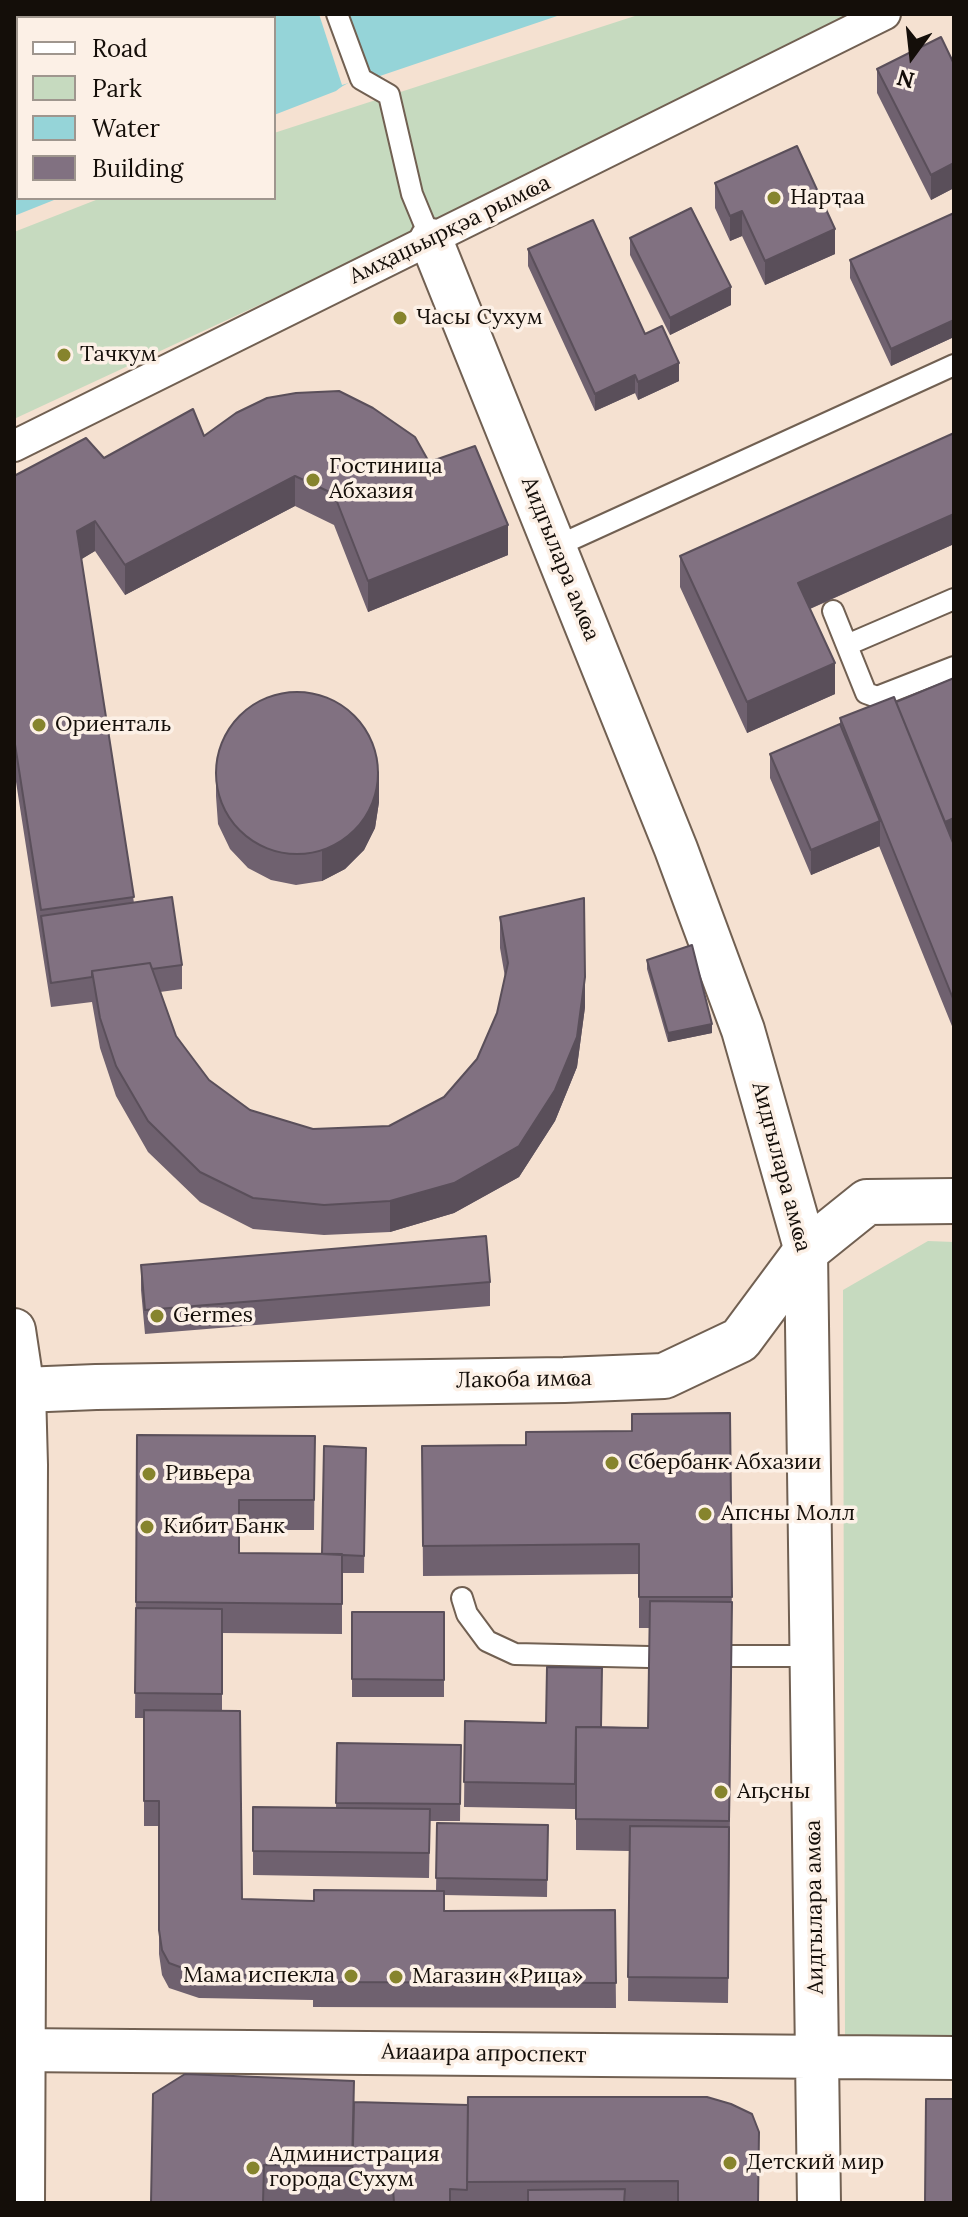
<!DOCTYPE html>
<html>
<head>
<meta charset="utf-8">
<style>
	body { margin:0 }
	#map { position:relative; width:968px; height:2217px; overflow:hidden; background:#f5e1d1; font-family:Lora,serif }
	canvas { display:block }
	.frame { position:absolute; inset:0; border:16px solid #140e09; pointer-events:none }
	.legend { position:absolute; left:16px; top:16px; width:260px; height:184px; box-sizing:border-box; background:#fcf0e6; border:2px solid #9f968e; margin:0; padding:10px 14px; list-style:none; font-size:24px; color:#140e09 }
	.legend li { display:flex; align-items:center; gap:16px; height:40px }
	.legend b { width:40px; border:2px solid #9f968e }
	.north { position:absolute; left:872px; top:16px; width:80px; height:80px; -webkit-text-stroke:6px #fcf0e6; paint-order:stroke; rotate:195deg; font-size:22px; font-weight:700; line-height:32px; text-align:center; color:#140e09 }
	.north::after { content:''; display:block; margin:auto; width:28px; height:36px; background:#140e09; clip-path:polygon(50% 0,100% 100%,50% 72%,0 100%) }
</style>
</head>
<body>
<div id="map">
<canvas width="968" height="2217"></canvas>
<div class="frame"></div>
<ul class="legend">
<li><b style="height:10px;background:#fff"></b>Road</li>
<li><b style="height:22px;background:#c6dabf"></b>Park</li>
<li><b style="height:22px;background:#95d4d8"></b>Water</li>
<li><b style="height:22px;background:#817181"></b>Building</li>
</ul>
<div class="north">N</div>
</div>
<script>
const ctx = document.querySelector('canvas').getContext('2d');
ctx.lineJoin = 'round';
function fillPath(path, color) {
  ctx.fillStyle = color;
  ctx.fill(path, 'evenodd');
}
function stroke(path, color, width, dash) {
  ctx.strokeStyle = color;
  ctx.lineWidth = width;
  ctx.lineCap = dash ? 'butt' : 'round';
  ctx.setLineDash(dash || []);
  ctx.stroke(path);
}
function label(font, color, halo, rows, align = 'center') {
  ctx.font = font + ' Lora,serif';
  ctx.lineWidth = 7;
  ctx.setLineDash([]);
  ctx.textBaseline = 'middle';
  ctx.strokeStyle = halo;
  ctx.fillStyle = color;
  for (const [text, x, y, turn = 0] of rows) {
    ctx.save();
    ctx.translate(x, y);
    ctx.rotate((+turn || 0) * Math.PI / 180);
    ctx.textAlign = isNaN(turn) ? turn : align;
    if (halo) ctx.strokeText(text, 0, 0);
    ctx.fillText(text, 0, 0);
    ctx.restore();
  }
}
const green = new Path2D(`
	M641 14H885L14 419V232L101 198H274V133Z
	M928 1241 954 1242V2035L845 2038 843 1290Z`);
const water = new Path2D(`
	M14 14H563L374 78C361 76 345 83 336 91L274 115V18H18V198H59L14 216Z`);
const pier = new Path2D(`
	M319 14H348L369 77 342 85Z`);
const service = new Path2D(`
	M337 14 361 79 389 95 412 194 431 240
	M555 547 954 365
	M833 611 866 693 877 697 954 667
	M847 645 954 599
	M462 1598 467 1614 487 1641 515 1654 649 1657
	M731 1656H812`);
const pedestrian = new Path2D(`
	M14 446 885 14`);
const minor = new Path2D(`
	M431 240 676 849 743 1030 806 1251 819 2203
	M14 1330 23 1390
	M14 2050 954 2058`);
const secondary = new Path2D(`
	M23 1390 96 1387 564 1380 664 1376 740 1340 806 1251 867 1202 954 1201`);
const trunk = new Path2D(`
	M14 1390H23L25 1465 22 2203`);
const wall = new Path2D(`
	M954 40V188L931 200 877 93V69L952 59V42Z
	M715 183 835 254 765 285 742 236 730 241 715 208Z
	M954 213V337L891 366 850 278V260Z
	M630 238 731 305 670 335 630 255Z
	M528 249 645 334 679 381 638 400 635 393 595 411 528 266Z
	M954 433V544L810 609 835 694 747 733 680 587V556Z
	M204 436 429 462 508 555 368 612 334 525 295 506 125 595 95 551 81 559 134 903 182 965V989L160 992 176 1036 209 1080 250 1110 313 1129 389 1126 444 1097 477 1059 497 1013 505 977 500 948V917L585 1007 577 1067 555 1121 519 1177 454 1213 390 1232 324 1235 253 1229 200 1202 148 1152 116 1096 100 1048 92 1002 51 1007 14 769V476L104 458Z
	M840 718 954 845V1031L879 846 811 875 770 778V754L840 724Z
	M216 765 379 802 375 828 364 850 345 869 322 881 296 885 271 880 248 868 230 849 218 824 216 796Z
	M647 960 712 1033 668 1042 647 969Z
	M141 1265 490 1282V1306L145 1334 141 1290Z
	M730 1413 732 1627 728 2003 628 2001 629 1851 576 1850V1758L575 1809 464 1807 465 1721 648 1728 650 1628H639V1574L423 1576 422 1446 526 1445 632 1431Z
	M137 1435 315 1436 314 1530H239V1553L322 1554 366 1448 364 1573H342V1634L222 1633V1711L242 1899 314 1901 436 1891 437 1823 548 1825 547 1897 444 1895V1911L615 1910 616 2008 313 2007V2000L199 1998 169 1988 162 1975 159 1954V1826H144V1718H135Z
	M352 1612H444V1697H352Z
	M337 1743 461 1745 460 1821H430L429 1878 253 1875V1851L336 1808Z
	M354 2102 468 2105 758 2203H151Z`);
const shadedWall = new Path2D(`
	M954 164V188L931 200V175Z
	M742 211V236L730 241V216Z
	M835 229V254L765 285V261Z
	M731 287V305L670 335V318Z
	M954 320V337L891 366V349Z
	M679 363V381L638 400V382Z
	M635 375V393L595 411V394Z
	M295 476V506L125 595V565Z
	M954 514V544L798 614V583Z
	M95 521V551L77 562V531Z
	M508 525V555L368 612V581Z
	M835 663V694L747 733V702Z
	M379 771V802L375 828 364 850 345 869 322 881V850Z
	M954 818V843L943 848V823Z
	M880 821V846L811 875V850Z
	M585 977V1007L577 1067 555 1121 519 1177 454 1213 390 1232V1201Z
	M712 1024V1033L668 1042V1033Z`);
const building = new Path2D(`
	M941 37 954 64V163L931 175 877 69Z
	M797 146 835 229 765 261 742 211 730 216 715 183Z
	M691 208 731 287 670 318 630 238Z
	M954 213V320L891 349 850 260Z
	M593 220 645 334 662 326 679 363 638 382 635 375 595 394 528 249Z
	M339 391 373 408 415 437 429 462 475 446 508 525 368 581 334 494 295 476 125 565 95 521 77 531 134 897 41 910 14 738V476L86 438 104 458 193 409 204 436 236 413 267 398 296 393Z
	M954 433V514L798 583 835 663 747 702 680 556Z
	M954 678V818L945 822 896 702Z
	M216 773a81 81 0 1 1 162 0a81 81 0 1 1-162 0Z
	M894 697 954 845V1001L840 718Z
	M840 724 880 821 811 850 770 754Z
	M172 897 182 965 152 969 150 963 92 971V977L51 983 41 916Z
	M584 898 585 977 577 1037 555 1090 519 1146 454 1183 390 1201 324 1205 253 1198 200 1172 148 1121 116 1066 100 1018 92 971 150 963 176 1036 209 1080 250 1110 313 1129 389 1126 444 1097 477 1059 497 1013 508 963 500 917Z
	M692 945 712 1024 668 1033 647 960Z
	M486 1236 490 1282 145 1310 141 1265Z
	M730 1413 732 1597H639V1544L423 1546 422 1446 526 1445V1432L632 1431V1414Z
	M137 1435 315 1436 314 1500H239V1553L342 1554V1604L136 1602Z
	M324 1446 366 1448 364 1556 322 1554Z
	M650 1601 732 1602 729 1821 576 1819V1727L648 1728Z
	M136 1608 222 1609V1694L135 1693Z
	M352 1612H444V1680L352 1679Z
	M547 1667 602 1668 601 1727H576L575 1784 464 1782 465 1721 546 1723Z
	M144 1710 240 1711 242 1899 314 1901V1890L444 1891V1911L615 1910 616 1983 313 1982V1976L199 1974 169 1963 162 1950 159 1930V1801H144Z
	M337 1743 461 1745 460 1804 336 1803Z
	M253 1807 430 1809 429 1853 253 1851Z
	M437 1823 548 1825 547 1880 436 1878Z
	M630 1826 729 1827 728 1978 628 1977Z
	M185 2074 354 2081 352 2166 264 2165 263 2203H151L153 2094Z
	M468 2097H707L731 2104 752 2114 759 2132 758 2203H678V2181L467 2182Z
	M926 2099H954V2203H925Z
	M354 2102 468 2105 467 2190 450 2189V2203H394L393 2188 352 2187Z
	M625 2189 624 2203H528V2190Z`);
const markers = [
	[774,198,8,"#86842d"],
	[400,318,8,"#86842d"],
	[64,355,8,"#86842d"],
	[313,480,8,"#86842d"],
	[39,725,8,"#86842d"],
	[157,1316,8,"#86842d"],
	[612,1463,8,"#86842d"],
	[149,1474,8,"#86842d"],
	[705,1514,8,"#86842d"],
	[147,1527,8,"#86842d"],
	[721,1792,8,"#86842d"],
	[351,1976,8,"#86842d"],
	[396,1977,8,"#86842d"],
	[730,2163,8,"#86842d"],
	[253,2168,8,"#86842d"]
];
const poiNames = [
	["Нарҭаа",790,198],
	["Часы Сухум",416,318],
	["Тачкум",80,355],
	["Гостиница",329,467],
	["Абхазия",329,492],
	["Ориенталь",55,725],
	["Germes",173,1316],
	["Сбербанк Абхазии",628,1463],
	["Ривьера",165,1474],
	["Апсны Молл",721,1514],
	["Кибит Банк",163,1527],
	["Аҧсны",737,1792],
	["Мама испекла",335,1976,"right"],
	["Магазин «Рица»",412,1977],
	["Администрация",269,2155],
	["города Сухум",269,2180],
	["Детский мир",746,2163]
];
const streetNames = [
	["Амҳаџьырқәа рымҩа",450,230,-26],
	["Аидгылара амҩа",560,559,68],
	["Аидгылара амҩа",781,1167,75],
	["Лакоба имҩа",524,1380,-1],
	["Аидгылара амҩа",815,1907,-91],
	["Аиааира апроспект",484,2054,1]
];
fillPath(green, '#c6dabf');
fillPath(water, '#95d4d8');
fillPath(pier, '#f5e1d1');
stroke(service, '#716052', 24);
stroke(pedestrian, '#716052', 34);
stroke(minor, '#716052', 46);
stroke(secondary, '#716052', 48);
stroke(trunk, '#716052', 48);
stroke(service, '#fff', 20);
stroke(pedestrian, '#fff', 30);
stroke(minor, '#fff', 42);
stroke(secondary, '#fff', 44);
stroke(trunk, '#fff', 44);
fillPath(wall, '#6f616f');
fillPath(shadedWall, '#5a4f5a');
fillPath(building, '#817181');
stroke(building, '#5a4f5a', 2);
for (const [x, y, r, color] of markers) {
  const dot = new Path2D();
  dot.arc(x, y, r, 0, 2 * Math.PI);
  ctx.fillStyle = color;
  ctx.fill(dot);
  stroke(dot, '#fcf0e6', 3);
}
label('22px', '#140e09', '#fcf0e6', poiNames, 'left');
label('22px', '#140e09', '#fcf0e6', streetNames);
</script>
</body>
</html>
